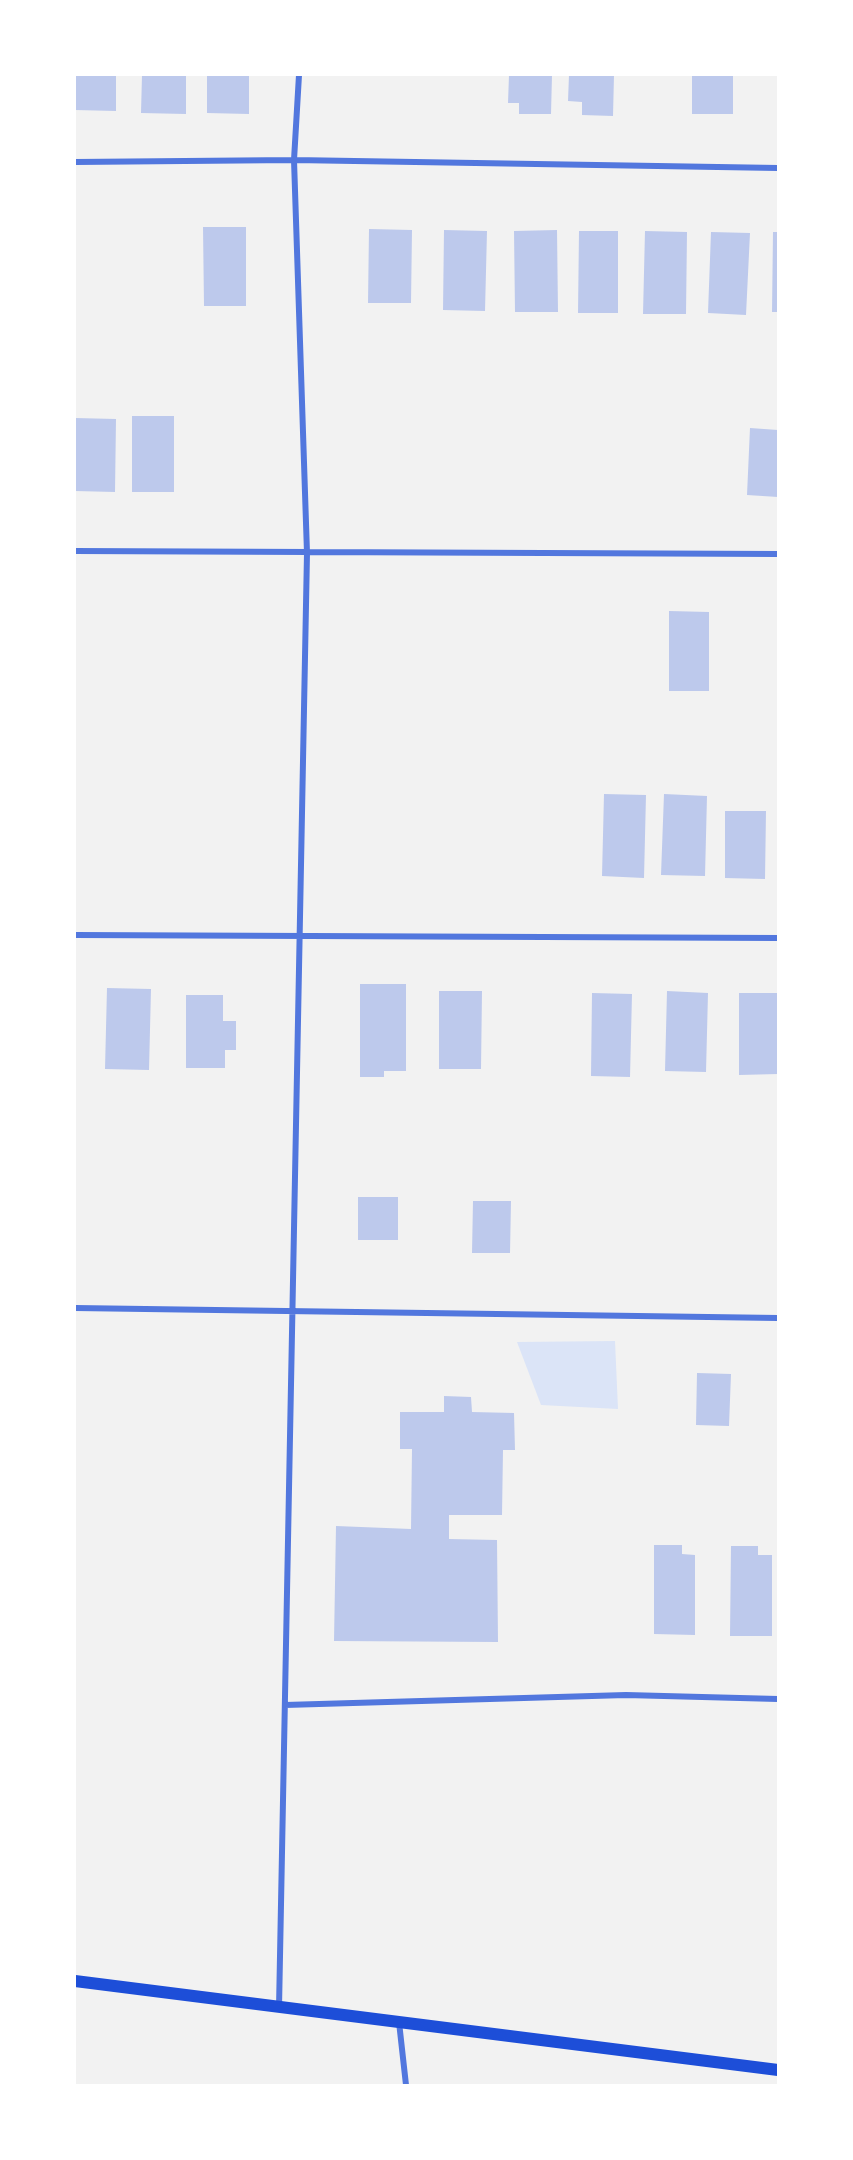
<!DOCTYPE html>
<html>
<head>
<meta charset="utf-8">
<style>
	body { margin:0 }
	#map { position:relative; width:853px; height:2160px; overflow:hidden; background:#f2f2f2; font-family:"DejaVu Sans",sans-serif }
	canvas { display:block }
	.frame { position:absolute; inset:0; border:76px solid #fff; pointer-events:none }
</style>
</head>
<body>
<div id="map">
<canvas width="853" height="2160"></canvas>
<div class="frame"></div>
</div>
<script>
const ctx = document.querySelector('canvas').getContext('2d');
ctx.lineJoin = 'round';
function fillPath(path, color) {
  ctx.fillStyle = color;
  ctx.fill(path, 'evenodd');
}
function stroke(path, color, width, dash) {
  ctx.strokeStyle = color;
  ctx.lineWidth = width;
  ctx.lineCap = dash ? 'butt' : 'round';
  ctx.setLineDash(dash || []);
  ctx.stroke(path);
}
const green = new Path2D(`
	M615 1341 618 1409 541 1405 517 1342Z`);
const building = new Path2D(`
	M75 75H116V111L75 110Z
	M142 75H186V114L141 113Z
	M207 75H249V114L207 113Z
	M509 75H552L551 114H519V103H508Z
	M569 75H614L613 116 582 115V102L568 101Z
	M692 75H733V114H692Z
	M203 227H246V306H204Z
	M369 229 412 230 411 303H368Z
	M444 230 487 231 485 311 443 310Z
	M557 230 558 312H515L514 231Z
	M579 231H618V313H578Z
	M645 231 687 232 686 314H643Z
	M711 232 750 233 746 315 708 313Z
	M773 232H778V312H772Z
	M132 416H174V492H132Z
	M75 418 116 419 115 492 75 491Z
	M750 428 778 430V497L747 495Z
	M669 611 709 612V691H669Z
	M604 794 646 795 644 878 602 876Z
	M664 794 707 796 705 876 661 875Z
	M725 811H766L765 879 725 878Z
	M360 984H406V1071H384V1077H360Z
	M107 988 151 989 149 1070 105 1069Z
	M439 991H482L481 1069H439Z
	M667 991 708 993 706 1072 665 1071Z
	M592 993 632 994 630 1077 591 1076Z
	M739 993H778V1074L739 1075Z
	M186 995H223V1021H236V1050H225V1068H186Z
	M358 1197H398V1240H358Z
	M473 1201H511L510 1253H472Z
	M697 1373 731 1374 729 1426 696 1425Z
	M444 1396 471 1397 472 1412 514 1413 515 1450H503L502 1515H449V1539L497 1540 498 1642 334 1641 336 1526 411 1529 412 1449H400V1412H444Z
	M654 1545H682V1554L695 1555V1635L654 1634Z
	M731 1546H758V1555H772V1636H730Z`);
const minor = new Path2D(`
	M75 162 294 160 778 168
	M75 551 778 554
	M75 935 778 938
	M75 1308 778 1318
	M285 1705 626 1695 778 1699
	M279 2008 307 553 294 160 299 75
	M399 2022 406 2085`);
const secondary = new Path2D(`
	M75 1981 778 2070`);
fillPath(green, '#dbe4f7');
fillPath(building, '#bdc9ec');
stroke(minor, '#5277de', 6);
stroke(secondary, '#1d4ed8', 12);
</script>
</body>
</html>
